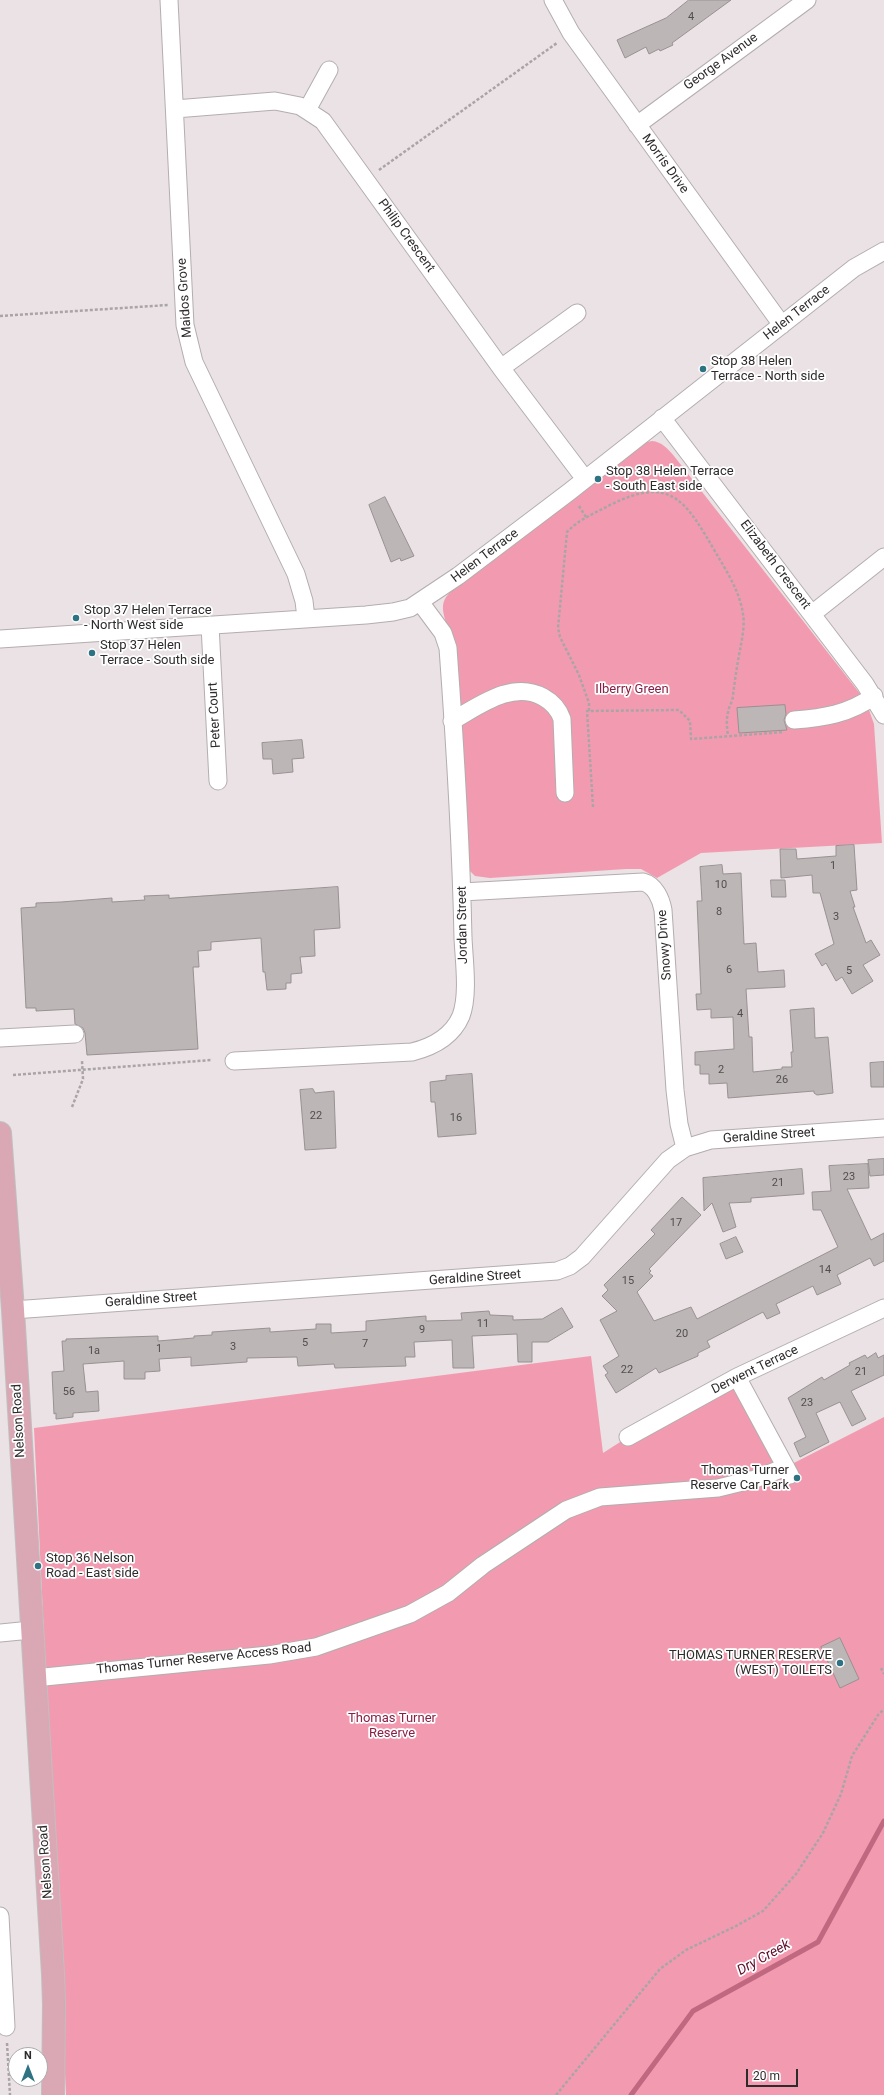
<!DOCTYPE html>
<html>
<head>
<meta charset="utf-8">
<style>
	body { margin:0 }
	#map { position:relative; width:884px; height:2095px; overflow:hidden; background:#eae2e4; font-family:Roboto,sans-serif }
	canvas { display:block }
	.north { position:absolute; left:8px; top:2047px; width:40px; height:40px; box-sizing:border-box; background:#fff; border:1px solid #abaaaa; border-radius:50%; rotate:0deg; font-size:11px; font-weight:700; line-height:16px; text-align:center; color:#2e2b2b }
	.north::after { content:''; display:block; margin:auto; width:14px; height:18px; background:#2e7382; clip-path:polygon(50% 0,100% 100%,50% 72%,0 100%) }
	.scale { position:absolute; left:746px; top:2069px; width:52px; height:18px; box-sizing:border-box; border:2px solid #2e2b2b; border-top:0; padding-left:5px; font-size:12px; line-height:14px; white-space:nowrap; color:#2e2b2b; -webkit-text-stroke:3px #fff; paint-order:stroke }
</style>
</head>
<body>
<div id="map">
<canvas width="884" height="2095"></canvas>
<div class="north">N</div>
<div class="scale">20 m</div>
</div>
<script>
const ctx = document.querySelector('canvas').getContext('2d');
ctx.lineJoin = 'round';
function fillPath(path, color) {
  ctx.fillStyle = color;
  ctx.fill(path, 'evenodd');
}
function stroke(path, color, width, dash) {
  ctx.strokeStyle = color;
  ctx.lineWidth = width;
  ctx.lineCap = dash ? 'butt' : 'round';
  ctx.setLineDash(dash || []);
  ctx.stroke(path);
}
function label(font, color, halo, rows, align = 'center') {
  ctx.font = font + ' Roboto,sans-serif';
  ctx.lineWidth = 3.5;
  ctx.setLineDash([]);
  ctx.textBaseline = 'middle';
  ctx.strokeStyle = halo;
  ctx.fillStyle = color;
  for (const [text, x, y, turn = 0] of rows) {
    ctx.save();
    ctx.translate(x, y);
    ctx.rotate((+turn || 0) * Math.PI / 180);
    ctx.textAlign = isNaN(turn) ? turn : align;
    if (halo) ctx.strokeText(text, 0, 0);
    ctx.fillText(text, 0, 0);
    ctx.restore();
  }
}
const green = new Path2D(`
	M652 441C662 442 667 448 674 456L861 695 868 707 874 724 882 843 701 853 657 878 641 869H626L490 878 475 876 468 869 450 633C436 598 443 598 470 576L642 443Z
	M591 1356 603 1453 628 1437 737 1377 786 1467 884 1417V2095H66L34 1428Z`);
const stream = new Path2D(`
	M631 2095 693 2011 818 1942 884 1821`);
const building = new Path2D(`
	M689 0H731L672 43 673 45 660 51 659 49 649 54 646 47 625 58 617 40 666 18Z
	M385 497 414 556 401 561 400 558 391 562 369 505Z
	M785 705 786 714 784 720 787 730 739 733 737 708Z
	M302 740 304 758 292 759 293 772 273 774 272 759H263L262 743Z
	M854 845 857 890 850 891 855 907H853L866 943 871 940 880 955 863 965 873 981 852 994 842 977 836 981 826 963 822 966 815 954 834 944 820 893H813L812 875 781 878 780 849H796L797 859 836 856V846Z
	M722 865 723 874 741 873 744 944 756 943 758 972 784 970 785 987 746 989 749 1037H752L753 1072 782 1069V1067H792L791 1052H793L790 1010 814 1008 815 1038 828 1037 833 1093 817 1095 814 1093V1091L728 1098 727 1083 709 1084V1074H700V1065H695V1052L734 1049 733 1017 711 1018V1009L697 1010 696 994H701L697 901H702L700 867Z
	M771 880H785L786 897H772Z
	M338 887 340 928 314 930 315 956 300 957 302 973 291 974V983H286V989L267 990 265 972H263L261 938 211 942V950L198 951 199 967H193L198 1049 87 1055 85 1033 83 1028 75 1024 74 1009 36 1011V1008H26L21 908 36 907V903L61 902 112 898V902L145 900 144 896 169 895V898Z
	M884 1062V1087H871L870 1063Z
	M472 1074 476 1134 438 1137 435 1102H431L430 1082 446 1080V1076Z
	M313 1089 315 1093 334 1091 336 1148 305 1150 300 1090Z
	M884 1159V1175L870 1176 868 1160Z
	M868 1164 869 1188 847 1189 871 1240 884 1233V1261L874 1266 870 1258 837 1275 841 1284 817 1295 813 1286 776 1304 780 1313 767 1319 763 1312 707 1341 710 1347 698 1353V1356L659 1373 656 1368 616 1393 605 1375 608 1373 603 1366 619 1356 600 1320 617 1311 602 1296 608 1290 604 1285 655 1234 651 1230 682 1197 701 1215 649 1269 651 1271 649 1273 653 1276 637 1292 654 1321 691 1307 697 1319 838 1247 821 1210H813L812 1192 831 1191 829 1166Z
	M802 1169 804 1194 751 1198V1202L729 1203 736 1227 723 1232 712 1203 704 1211 703 1178Z
	M736 1237 743 1252 726 1259 720 1244Z
	M562 1308 573 1327 548 1342H532V1362H518L517 1334 472 1336 474 1368H453L452 1340 414 1342 415 1357H405L406 1366 335 1368 334 1364 298 1366 297 1357 247 1358V1362L191 1366V1357L159 1359 160 1371 145 1372V1379H124V1361L83 1364 86 1392 98 1391 99 1411 73 1413V1417L56 1419V1413L54 1414 52 1372 64 1371 62 1341H66V1339L158 1336V1341L194 1338V1336L212 1335V1332L270 1328V1332L316 1329V1324H331V1333L366 1331V1321L426 1316V1321L462 1320 461 1313 489 1311 490 1315 513 1316V1320L542 1319Z
	M876 1353 878 1358 884 1355V1375L851 1391 866 1419 852 1426 840 1402 816 1413 829 1442 800 1457 794 1443 806 1437 788 1398 822 1377 824 1380 850 1365 849 1363 865 1355 867 1358Z
	M840 1638 859 1679 840 1688 821 1647Z`);
const path = new Path2D(`
	M379 170 557 43
	M0 316 168 305
	M579 506 586 517
	M589 711V703L579 675 560 637 558 628 567 532C578 520 595 513 610 505 672 474 686 502 716 553 727 572 740 592 743 614 745 625 742 639 740 650 737 665 735 680 733 695 733 701 729 706 728 712 726 720 727 728 728 736
	M593 807 587 711 679 710 690 721 691 739 784 732
	M13 1075 212 1060
	M72 1107 83 1079 82 1061
	M881 1668 884 1674
	M7 2043 10 2095
	M556 2095 660 1969 686 1950 736 1926 763 1911 796 1874 823 1833 841 1794 852 1756 878 1715 884 1709`);
const minor = new Path2D(`
	M169 0 185 325 194 362 296 574 304 601 306 618
	M553 0 571 33 782 325
	M175 109 275 101 300 106 323 121 501 368 585 479
	M307 110 329 70
	M637 125 807 0
	M501 368 577 313
	M662 418 865 684 884 715
	M812 614 884 557
	M210 625 218 781
	M0 639 366 615 393 612 410 608 458 576 569 492 854 268 884 251
	M794 720C823 718 849 714 874 696
	M452 721C479 706 512 680 543 697 552 702 559 710 562 719L565 793
	M462 892 643 882C655 885 661 899 663 910L675 1090 679 1124 685 1148
	M0 1038 75 1034
	M234 1061 412 1052C432 1047 452 1037 461 1016 469 995 464 960 463 938 461 841 455 744 448 648L443 633 420 602
	M13 1310 557 1271 570 1266 582 1257 668 1160 685 1148 711 1140 884 1128
	M737 1377 790 1475
	M628 1437 737 1377 884 1308
	M0 1633 31 1630
	M34 1678 269 1655 316 1647 410 1614 448 1593 483 1565 566 1510 600 1497 718 1488 755 1479 786 1467
	M0 1916 6 2027`);
const major = new Path2D(`
	M0 1133 13 1310 53 1974 54 2004 53 2095`);
const markers = [
	[703,369,4,"#2e7382"],
	[598,479,4,"#2e7382"],
	[76,618,4,"#2e7382"],
	[92,653,4,"#2e7382"],
	[797,1478,4,"#2e7382"],
	[38,1566,4,"#2e7382"],
	[840,1663,4,"#2e7382"]
];
const numberNames = [
	["4",691,17],
	["1",833,866],
	["10",721,885],
	["8",719,912],
	["3",836,917],
	["6",729,970],
	["5",849,971],
	["4",740,1014],
	["2",721,1070],
	["26",782,1080],
	["22",316,1116],
	["16",456,1118],
	["23",849,1177],
	["21",778,1183],
	["17",676,1223],
	["14",825,1270],
	["15",628,1281],
	["11",483,1324],
	["9",422,1330],
	["20",682,1334],
	["5",305,1343],
	["7",365,1344],
	["3",233,1347],
	["1",159,1349],
	["1a",94,1351],
	["22",627,1370],
	["21",861,1372],
	["56",69,1392],
	["23",807,1403]
];
const streetNames = [
	["George Avenue",721,62,-36],
	["Morris Drive",665,164,54],
	["Philip Crescent",406,236,54],
	["Maidos Grove",185,298,-94],
	["Helen Terrace",797,313,-38],
	["Helen Terrace",485,556,-37],
	["Elizabeth Crescent",775,565,53],
	["Peter Court",215,715,-93],
	["Jordan Street",463,925,-91],
	["Snowy Drive",665,945,-94],
	["Geraldine Street",769,1136,-4],
	["Geraldine Street",475,1278,-4],
	["Geraldine Street",151,1300,-4],
	["Derwent Terrace",755,1370,-26],
	["Nelson Road",19,1421,-93],
	["Thomas Turner Reserve Access Road",204,1659,-6],
	["Nelson Road",46,1862,-94]
];
const poiNames = [
	["Stop 38 Helen",711,362],
	["Terrace - North side",711,377],
	["Stop 38 Helen Terrace",606,472],
	["- South East side",606,487],
	["Stop 37 Helen Terrace",84,611],
	["- North West side",84,626],
	["Stop 37 Helen",100,646],
	["Terrace - South side",100,661],
	["Thomas Turner",789,1471,"right"],
	["Reserve Car Park",789,1486,"right"],
	["Stop 36 Nelson",46,1559],
	["Road - East side",46,1574],
	["THOMAS TURNER RESERVE",832,1656,"right"],
	["(WEST) TOILETS",832,1671,"right"]
];
const parkNames = [
	["Ilberry Green",632,690],
	["Thomas Turner",392,1719],
	["Reserve",392,1734]
];
const waterNames = [
	["Dry Creek",764,1958,-29]
];
fillPath(green, '#f29bb0');
stroke(stream, '#bf687f', 5);
fillPath(building, '#bcb6b7');
stroke(building, '#989192', 1);
stroke(minor, '#b4adae', 19);
stroke(major, '#c0bfbf', 24);
stroke(path, '#aba4a6', 2.5, [3, 2]);
stroke(minor, '#fff', 17);
stroke(major, '#daa7b4', 22);
for (const [x, y, r, color] of markers) {
  const dot = new Path2D();
  dot.arc(x, y, r, 0, 2 * Math.PI);
  ctx.fillStyle = color;
  ctx.fill(dot);
  stroke(dot, '#fff', 1.5);
}
label('11px', '#524e4e', null, numberNames);
label('13px', '#2e2b2b', '#fff', streetNames);
label('13px', '#2e2b2b', '#fff', poiNames, 'left');
label('13px', '#891f45', '#fff', parkNames);
label('italic 14px', '#5f0e2d', '#fff', waterNames);
</script>
</body>
</html>
